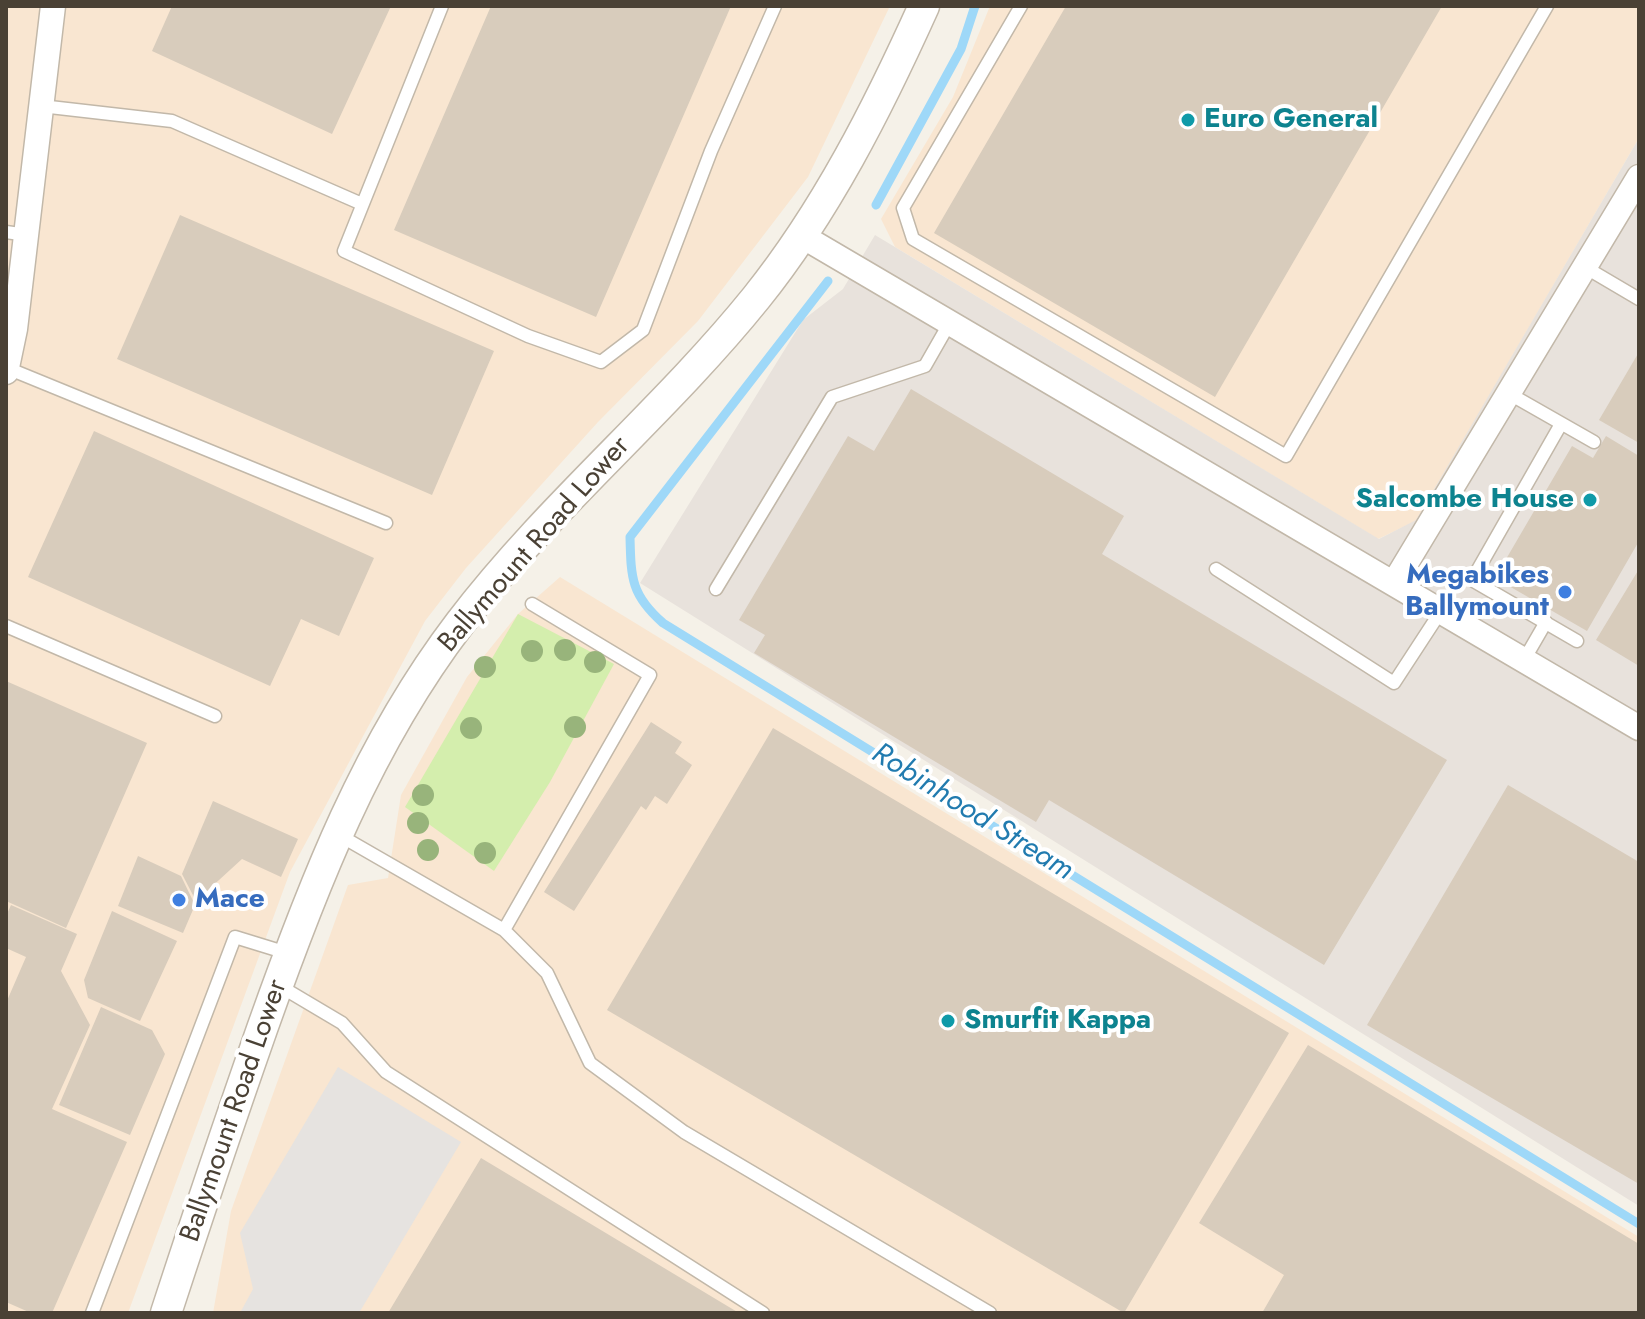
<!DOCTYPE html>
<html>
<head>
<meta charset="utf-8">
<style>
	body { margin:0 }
	#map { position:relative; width:1645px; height:1319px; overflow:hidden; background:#f5f1e8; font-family:Jost,sans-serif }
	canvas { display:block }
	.frame { position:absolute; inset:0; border:8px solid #4a4135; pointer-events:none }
</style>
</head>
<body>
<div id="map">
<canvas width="1645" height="1319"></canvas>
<div class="frame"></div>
</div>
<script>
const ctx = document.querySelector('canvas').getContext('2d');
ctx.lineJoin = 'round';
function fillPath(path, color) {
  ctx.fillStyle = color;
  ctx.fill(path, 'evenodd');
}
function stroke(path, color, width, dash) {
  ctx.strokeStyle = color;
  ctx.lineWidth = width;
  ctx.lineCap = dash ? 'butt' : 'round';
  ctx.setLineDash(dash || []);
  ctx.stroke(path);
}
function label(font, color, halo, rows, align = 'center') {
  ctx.font = font + ' Jost,sans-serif';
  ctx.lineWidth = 8;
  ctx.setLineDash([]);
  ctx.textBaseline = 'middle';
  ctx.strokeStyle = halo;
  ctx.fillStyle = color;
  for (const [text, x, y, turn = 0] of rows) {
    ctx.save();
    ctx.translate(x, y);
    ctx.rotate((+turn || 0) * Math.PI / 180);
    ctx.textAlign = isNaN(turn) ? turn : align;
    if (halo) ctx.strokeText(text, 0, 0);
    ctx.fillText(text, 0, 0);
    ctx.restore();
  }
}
const commercial = new Path2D(`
	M6 6H890L808 177 698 321 598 422 466 568 425 621 290 872 128 1313H6Z
	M990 6H1639V138L1416 521 1378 539 895 247 881 219 953 97Z
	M560 577 1639 1237V1313H213L231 1211 348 885 388 878 401 795 467 677 518 614Z`);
const industrial = new Path2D(`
	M1639 138V1206L640 583 803 320 843 289 875 235 1379 539 1416 520Z`);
const green = new Path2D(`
	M518 614 614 664 550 782 494 871 405 807Z`);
const parking = new Path2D(`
	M338 1067 461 1142 359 1313H240L253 1289 240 1233Z`);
const stream = new Path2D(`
	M876 205 961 49 975 6
	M828 281 630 537C631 578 631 595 663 623L1639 1224`);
const building = new Path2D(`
	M172 6H391L332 134 152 51Z
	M491 6H731L596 317 394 230Z
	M1066 6H1442L1215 397 934 233Z
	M180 215 494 351 432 495 117 359Z
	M1639 352V443L1599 420Z
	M911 389 1124 516 1102 554 1447 760 1324 965 1049 800 1036 822 754 653 765 635 739 620 848 436 874 451Z
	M94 431 374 558 339 636 301 619 270 686 28 577Z
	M1606 436 1639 456V541L1587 631 1495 578 1572 446 1593 458Z
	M1639 569V666L1596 640Z
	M6 681 147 743 66 928 6 901Z
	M651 722 682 742 675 753 692 765 667 804 655 796 646 810 641 806 574 911 544 892Z
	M773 728 1289 1033 1124 1313 607 1010Z
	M1508 785 1639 862V1184L1367 1025Z
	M213 801 298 839 281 877 242 859 196 901 182 874Z
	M138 856 181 876 195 905 183 933 118 906Z
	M11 905 77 934 61 971 90 1025 52 1109 127 1142 52 1313H31L6 1302V1003L26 957 6 948V916Z
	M112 911 177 941 140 1021 88 998 84 980Z
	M101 1007 152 1030 165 1054 130 1135 59 1105Z
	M1308 1045 1639 1244V1313H1262L1284 1275 1199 1223Z
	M481 1158 739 1313H388Z`);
const service = new Path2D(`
	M442 6 344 251 528 336 601 362 643 330 711 151 775 6
	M1021 6 903 208 913 239 1286 456 1547 6
	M41 106 172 121 362 204
	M6 232 27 235
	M1583 266 1639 299
	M7 368 386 523
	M1508 393 1594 442
	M1561 424 1472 580 1577 641
	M1216 569 1394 683 1441 611
	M716 589 832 397 925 366 949 324
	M6 626 215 716
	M1524 660 1546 622
	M339 835 504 930 547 973 590 1063 684 1132 990 1313
	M504 930 650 675 532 604
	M278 985 342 1023 386 1072 763 1313
	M92 1313 235 937 287 953`);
const minor = new Path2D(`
	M802 236 1639 728
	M6 372 15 329 53 6
	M1394 583 1639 177`);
const tertiary = new Path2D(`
	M166 1313C197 1218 229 1123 262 1029 313 885 367 745 460 623 549 506 664 412 756 298 826 211 878 108 924 6`);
const trees = [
	[565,650],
	[532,651],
	[595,662],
	[485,667],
	[575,727],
	[471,728],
	[423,795],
	[418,823],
	[428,850],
	[485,853]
];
const markers = [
	[1188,120,8,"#0f9aa8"],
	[1590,500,8,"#0f9aa8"],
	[1565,592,8,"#3f7fe0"],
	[179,900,8,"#3f7fe0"],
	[948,1021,8,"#0f9aa8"]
];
const cultureNames = [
	["Euro General",1204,120],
	["Salcombe House",1574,500,"right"],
	["Smurfit Kappa",964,1021]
];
const streetNames = [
	["Ballymount Road Lower",535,545,-49],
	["Ballymount Road Lower",235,1111,-71]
];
const shopNames = [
	["Megabikes",1549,576],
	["Ballymount",1549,608],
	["Mace",195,900,"left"]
];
const waterNames = [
	["Robinhood Stream",972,813,32]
];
fillPath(commercial, '#f9e6d1');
fillPath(industrial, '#e8e2dc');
fillPath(green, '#d4eead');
fillPath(parking, '#e6e3e0');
stroke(stream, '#9ed8f8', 9);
fillPath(building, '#d8ccbc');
stroke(service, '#c2b8a9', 15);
stroke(minor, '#c2b8a9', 27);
stroke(tertiary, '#c2b8a9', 33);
stroke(service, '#fff', 12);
stroke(minor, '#fff', 24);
stroke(tertiary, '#fff', 30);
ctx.fillStyle = '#98b47b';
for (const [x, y] of trees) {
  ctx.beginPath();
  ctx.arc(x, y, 11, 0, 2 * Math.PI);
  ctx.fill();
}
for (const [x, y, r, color] of markers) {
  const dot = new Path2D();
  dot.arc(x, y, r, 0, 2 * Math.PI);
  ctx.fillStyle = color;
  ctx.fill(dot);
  stroke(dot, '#fff', 3);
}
label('bold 28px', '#0d838f', '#fff', cultureNames, 'left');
label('28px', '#4a4135', '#fff', streetNames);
label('bold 28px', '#366cbe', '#fff', shopNames, 'right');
label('italic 30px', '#217baf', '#fff', waterNames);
</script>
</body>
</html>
